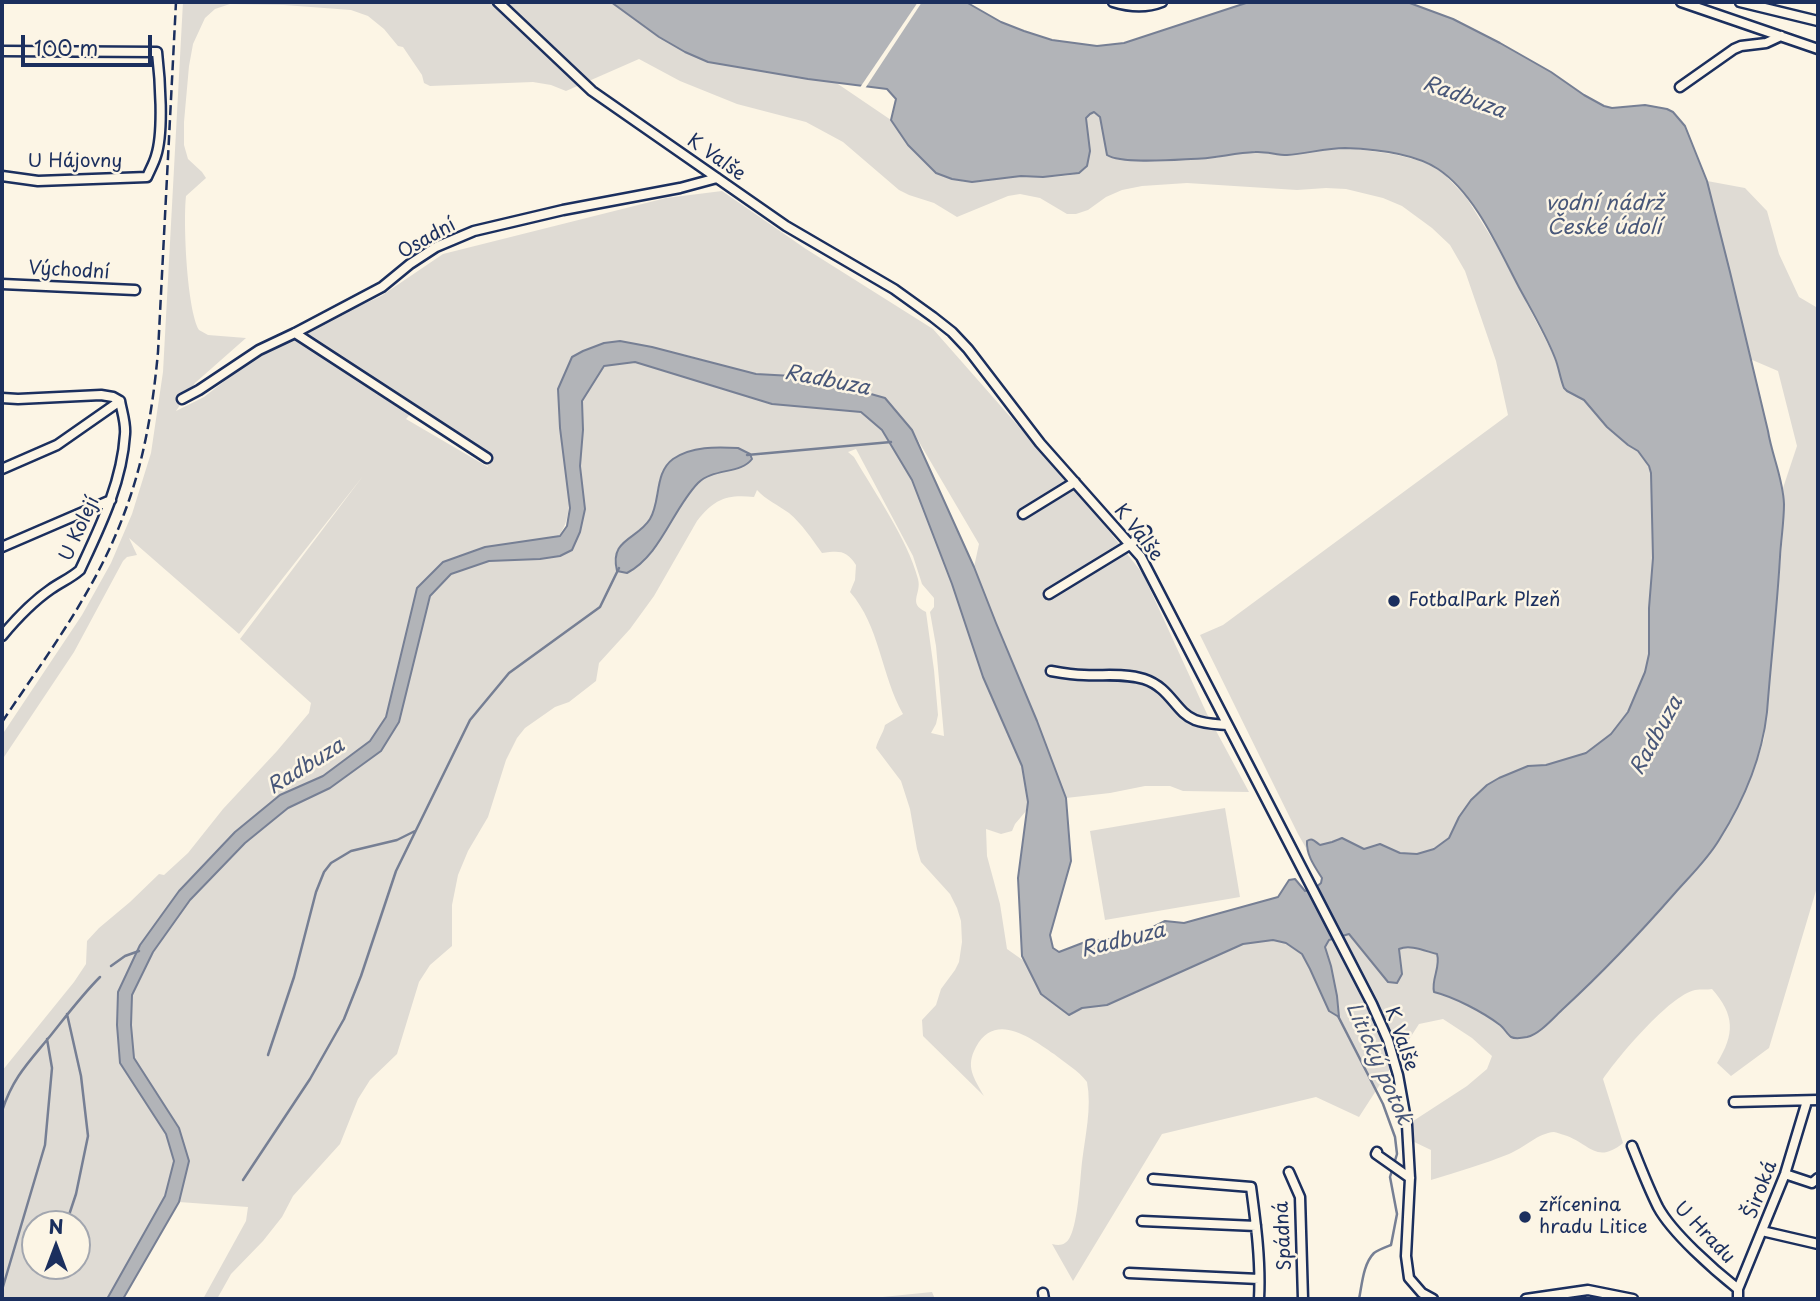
<!DOCTYPE html>
<html>
<head>
<meta charset="utf-8">
<style>
	body { margin:0 }
	#map { position:relative; width:1820px; height:1301px; overflow:hidden; background:#fcf5e5; font-family:"Playpen Sans",sans-serif }
	canvas { display:block }
	.frame { position:absolute; inset:0; border:4px solid #1b2f5e; pointer-events:none }
	.north { position:absolute; left:21px; top:1210px; width:70px; height:70px; box-sizing:border-box; background:#fcf5e5; border:2px solid #a2a6af; border-radius:50%; rotate:0deg; font-size:19px; font-weight:700; line-height:28px; text-align:center; color:#1b2f5e }
	.north::after { content:''; display:block; margin:auto; width:24px; height:32px; background:#1b2f5e; clip-path:polygon(50% 0,100% 100%,50% 72%,0 100%) }
	.scale { position:absolute; left:21px; top:35px; width:131px; height:32px; box-sizing:border-box; border:4px solid #1b2f5e; border-top:0; padding-left:9px; font-size:21px; line-height:24px; white-space:nowrap; color:#1b2f5e; -webkit-text-stroke:5px #fcf5e5; paint-order:stroke }
</style>
</head>
<body>
<div id="map">
<canvas width="1820" height="1301"></canvas>
<div class="frame"></div>
<div class="north">N</div>
<div class="scale">100 m</div>
</div>
<script>
const ctx = document.querySelector('canvas').getContext('2d');
ctx.lineJoin = 'round';
function fillPath(path, color) {
  ctx.fillStyle = color;
  ctx.fill(path, 'evenodd');
}
function stroke(path, color, width, dash) {
  ctx.strokeStyle = color;
  ctx.lineWidth = width;
  ctx.lineCap = dash ? 'butt' : 'round';
  ctx.setLineDash(dash || []);
  ctx.stroke(path);
}
function label(font, color, halo, rows, align = 'center') {
  ctx.font = font + ' "Playpen Sans",sans-serif';
  ctx.lineWidth = 5;
  ctx.setLineDash([]);
  ctx.textBaseline = 'middle';
  ctx.strokeStyle = halo;
  ctx.fillStyle = color;
  for (const [text, x, y, turn = 0] of rows) {
    ctx.save();
    ctx.translate(x, y);
    ctx.rotate((+turn || 0) * Math.PI / 180);
    ctx.textAlign = isNaN(turn) ? turn : align;
    if (halo) ctx.strokeText(text, 0, 0);
    ctx.fillText(text, 0, 0);
    ctx.restore();
  }
}
const green = new Path2D(`
	M183 2H611L659 37 708 62 835 82 891 120 901 135 936 173C945 178 961 182 972 182 989 183 1005 176 1021 176 1042 175 1067 181 1085 169L1086 118 1090 113 1094 112 1100 117 1106 151 1215 158 1234 154 1233 133 1393 154 1422 161 1443 173 1466 197 1498 248 1554 356 1564 388 1567 391 1584 400 1607 427 1628 445 1638 451 1646 461 1651 473 1653 558 1649 608V654L1645 672 1628 712 1611 734 1586 753 1546 765 1528 766 1499 778 1487 785 1471 800 1446 841 1426 853 1417 854 1400 853 1380 844 1364 849 1339 838 1324 845H1306V848L1298 834 1200 635 1223 625 1508 415 1496 361 1465 271 1450 245 1432 228 1402 206 1383 198 1346 189 1326 188 1297 190 1187 183 1142 186 1122 190 1106 197 1088 210 1076 214H1067L1040 198 1020 194 1008 196 957 217 934 203 909 195 899 190 843 142 806 122 737 104 680 81 639 59 566 91 551 85 533 82 430 86 424 83 422 75 403 47 398 46 384 29 368 16 351 10 284 5 230 4 215 9 205 18 193 44 189 66 184 122V145L188 159 202 172 206 178 186 196C183 223 187 309 199 330L208 335 246 338 195 383 176 411 204 397 263 351 381 296 443 254 666 198 722 191 806 249 933 329 1094 512 1143 574 1207 714 1249 792 1183 791 1170 786H1145L1110 793 1066 798 1037 721 996 623 974 567 979 544 912 430 885 398 811 377 756 374 682 354 572 357C566 373 560 392 559 410 557 449 583 503 559 536L485 547 443 562 417 588 386 717 370 741 323 776 280 795 140 945 120 1063 166 1134 174 1161 165 1196 107 1299H2V1071L74 982 86 964 87 941 99 928 130 902 159 874 164 875 188 853 223 809 277 751 309 713 311 703 240 639 363 476 239 634 129 538 137 555 127 557 123 561 74 652 2 760V735L82 615 111 563 132 514 151 453 163 372ZM414 410 488 466V467L406 419ZM35 1224H77V1266H35Z
	M1707 181 1745 188 1767 211 1779 254 1799 297 1816 307 1818 339V884L1769 1048 1731 1076 1717 1063C1735 1034 1735 1015 1712 989 1707 990 1701 989 1695 990 1669 996 1619 1056 1603 1079L1623 1143C1596 1165 1590 1143 1564 1135 1563 1135 1556 1132 1554 1132 1538 1133 1524 1148 1509 1154 1484 1164 1457 1172 1431 1180V1150L1408 1139 1407 1125 1467 1086 1487 1069 1492 1056 1472 1038 1443 1019 1419 1024 1359 1117 1316 1097 1162 1134 1073 1281 1052 1244C1060 1246 1066 1245 1070 1237 1078 1222 1080 1180 1082 1162 1085 1136 1092 1108 1087 1082 1078 1070 1065 1063 1054 1054 1031 1038 995 1011 976 1047 965 1067 974 1078 984 1096L923 1036 922 1020 936 1005 941 989 955 970 959 962 962 942 961 921 957 908 950 894 921 862 917 849 910 809 901 781 876 748C878 739 883 734 885 725L903 714C881 675 880 626 850 592L855 580 856 565C846 550 840 551 822 553 812 539 802 524 789 513 778 505 766 500 757 490L754 497C727 494 714 499 697 521L654 596 630 629 599 663 596 681 569 702 555 707 525 728 517 738 506 760 488 817 468 851 458 875 452 905V946L430 965 419 982 397 1054 370 1080 358 1099 340 1144 293 1196 282 1217 263 1241 231 1274 217 1299H203L246 1221 248 1207 179 1202 189 1160 179 1127 134 1058 131 1025 132 995 153 952 190 900 245 843 288 808 330 788 399 722 430 596 451 574 489 561 540 559 585 509 580 466 583 430 582 401 604 366 635 362 772 404 861 412 882 430 912 480 952 584 983 677 1022 766 1028 802 1026 811 1015 824 1012 831 1001 834 986 829 987 856 1000 904 1007 949 1024 961 1041 994 1082 1008 1107 1005 1243 944 1273 940 1286 943 1302 954 1323 996 1338 1017 1337 996 1331 966 1325 947 1329 940 1349 934 1388 982 1402 975 1398 949C1410 944 1425 951 1437 954 1441 967 1431 979 1434 992 1454 998 1495 1017 1508 1034L1534 1035C1583 993 1628 947 1670 899 1686 880 1705 862 1718 841 1738 812 1754 773 1764 739L1782 545 1784 505 1783 488 1797 446 1778 371 1750 359 1730 272ZM710 448 750 454 752 459 711 474 699 482 686 498 653 548 634 569 618 548C627 537 642 531 650 519 655 511 656 501 657 492 664 461 678 450 710 448ZM856 449 913 556 922 584 934 598V607L930 612 936 646 944 736 931 733 936 724 938 715 934 670 926 612C907 603 922 594 918 579 907 538 876 495 854 457L848 452Z
	M1225 808 1240 897 1105 920 1090 831Z
	M932 1292 935 1299H863Z`);
const water = new Path2D(`
	M611 2H966L1001 22 1024 31 1052 40 1097 46 1124 43 1249 2H1407L1453 19 1500 43 1551 72 1584 95 1604 106 1612 108 1645 105 1667 109 1673 112 1685 126 1707 181 1730 272 1768 431C1772 456 1783 478 1784 504 1784 522 1781 539 1780 557 1777 609 1771 660 1767 712 1762 757 1743 802 1719 840 1707 860 1690 876 1675 893 1640 933 1603 972 1564 1008 1554 1017 1540 1034 1527 1037 1522 1038 1515 1039 1511 1037 1507 1034 1504 1028 1500 1025 1483 1012 1454 997 1434 992 1431 979 1441 967 1437 954 1425 951 1410 944 1399 949L1402 974 1397 983 1388 982 1349 934 1329 940 1325 947 1331 966 1337 996 1339 1017 1329 1011 1310 969 1302 954 1286 943 1273 940 1243 944 1107 1005 1082 1008 1069 1015 1041 994 1022 956 1018 878 1028 802 1022 766 983 677 952 584 912 480 882 430 861 412 772 404 635 362 604 366 582 401 583 430 580 466 585 509 580 532 572 550 560 556 540 559 489 561 451 574 430 596 399 722 381 751 330 788 288 808 245 843 190 900 153 952 132 995 131 1025 134 1058 179 1128 189 1161 179 1202 123 1299H107L165 1196 174 1161 166 1134 120 1063 117 1025 118 992 140 945 179 891 235 832 280 795 323 776 370 741 386 717 417 588 443 562 485 547 560 536 567 526 570 508 560 428 558 389 572 357 583 351 604 343 620 341 652 347 756 374 811 377 885 398 912 430 974 567 996 623 1037 721 1066 798 1071 861 1050 935 1053 948 1059 952 1085 942 1135 936 1165 921 1184 923 1278 897 1289 880 1295 879 1305 891 1315 888 1321 883 1322 878C1315 867 1306 855 1307 841 1313 837 1315 842 1320 845L1332 842 1342 838 1364 849 1380 844 1400 853 1417 854 1434 849 1449 838 1459 817 1471 800 1487 785 1499 778 1528 766 1546 765 1586 753 1611 734 1628 712 1645 672 1649 654V608L1653 558 1651 473 1649 466 1638 451 1628 445 1607 427 1584 400 1567 391 1564 388C1560 378 1559 368 1555 358 1546 335 1533 313 1521 291 1500 252 1476 194 1438 169 1414 153 1373 149 1345 148 1325 148 1306 154 1287 155 1276 155 1266 151 1255 152 1233 153 1213 159 1191 159 1173 160 1121 164 1107 155L1100 117 1094 112 1090 114 1086 118 1090 151 1087 166 1079 173 1043 177 1021 176 972 182 952 179 936 173 908 145 891 120 896 99 887 89 808 79 708 62 685 52 659 37Z
	M738 448 750 454 752 459C741 474 713 468 698 483 672 510 661 555 627 573L617 571C609 539 637 540 650 519 661 501 654 473 673 459 692 446 716 447 738 448Z`);
const pier = new Path2D(`
	M918 2H922L864 90 859 89Z`);
const stream = new Path2D(`
	M747 455 891 442
	M111 966 125 956 139 951
	M1338 1016 1383 1104 1395 1137 1397 1154 1390 1177 1397 1214 1391 1245C1386 1247 1378 1250 1374 1253 1363 1264 1362 1285 1359 1299
	M268 1055 294 977 316 892 324 872 331 863 351 851 397 840 415 831
	M2 1111C13 1077 29 1062 51 1035 67 1015 82 995 100 977
	M243 1180 310 1079 344 1019 361 976 396 871 470 720 509 673 600 607 619 568
	M66 1224 76 1194 88 1136 81 1076 67 1014
	M2 1290 45 1145 52 1068 47 1039
	M1561 1299H1587`);
const minor = new Path2D(`
	M498 2 592 91 786 226 894 289 933 317 952 332 968 349 1040 443 1141 557 1372 1004 1388 1040 1398 1075 1407 1125 1410 1178 1406 1256 1409 1278 1422 1293 1433 1299
	M1113 2C1129 7 1147 8 1162 2
	M1681 2 1818 49
	M1740 2 1818 21
	M2 51 157 52C160 78 164 132 156 156 154 163 150 170 147 177L38 181 2 176
	M1680 87 1734 49 1741 46 1766 43 1781 36
	M2 284 135 290
	M295 333 487 458
	M2 398 18 399 101 395 113 397 120 401
	M182 399 199 390 259 350 295 333 382 287 410 264 436 247 474 231 563 210 680 188 717 178
	M2 469 57 445 120 401
	M1023 514 1075 482
	M2 547 111 500
	M1049 594 1131 544 1146 531
	M2 636C17 618 32 602 51 589 61 582 71 578 80 570 100 527 122 483 125 434 126 423 122 412 120 401
	M1051 671C1062 673 1073 675 1084 675 1104 676 1125 673 1144 679 1171 688 1175 712 1195 720 1205 724 1217 724 1227 725
	M1734 1102 1818 1100
	M1632 1146C1640 1166 1648 1187 1658 1207 1672 1233 1714 1270 1738 1289V1299
	M1377 1152 1376 1154 1410 1178
	M1289 1172 1300 1197 1303 1299
	M1785 1174 1812 1183 1818 1178
	M1153 1179 1251 1187C1256 1224 1261 1262 1259 1299
	M1142 1221 1256 1226
	M1762 1231 1818 1244
	M1129 1273 1259 1279
	M1738 1289 1785 1174 1807 1101
	M1043 1293 1044 1299
	M1526 1299 1588 1290 1633 1299`);
const rail = new Path2D(`
	M2 722C47 655 96 590 124 514 144 462 153 407 158 352L176 2`);
const markers = [
	[1394,601,7,"#1b2f5e"],
	[1525,1217,7,"#1b2f5e"]
];
const streetNames = [
	["K Valše",716,158,35],
	["U Hájovny",75,162],
	["Osadní",427,239,-29],
	["Východní",69,271,3],
	["U Kolejí",80,529,-65],
	["K Valše",1138,533,52],
	["K Valše",1401,1039,71],
	["Široká",1761,1190,-69],
	["U Hradu",1704,1233,46],
	["Spádná",1284,1236,-93]
];
const poiNames = [
	["FotbalPark Plzeň",1408,601],
	["zřícenina",1539,1206],
	["hradu Litice",1539,1228]
];
const waterNames = [
	["Radbuza",1464,98,20],
	["vodní nádrž",1604,204],
	["České údolí",1604,228],
	["Radbuza",827,381,11],
	["Radbuza",1657,736,-61],
	["Radbuza",306,767,-32],
	["Radbuza",1123,941,-14],
	["Litický potok",1378,1064,66]
];
fillPath(green, '#dfdbd4');
fillPath(water, '#b2b4b8');
stroke(water, '#767f94', 2);
fillPath(pier, '#fcf5e5');
stroke(stream, '#767f94', 2.5);
stroke(minor, '#1b2f5e', 13);
stroke(minor, '#fcf5e5', 8);
stroke(rail, '#1b2f5e', 2.5, [10, 5]);
for (const [x, y, r, color] of markers) {
  const dot = new Path2D();
  dot.arc(x, y, r, 0, 2 * Math.PI);
  ctx.fillStyle = color;
  ctx.fill(dot);
  stroke(dot, '#fcf5e5', 2.5);
}
label('19px', '#1b2f5e', '#fcf5e5', streetNames);
label('19px', '#1b2f5e', '#fcf5e5', poiNames, 'left');
label('italic 21px', '#485779', '#fcf5e5', waterNames);
</script>
</body>
</html>
